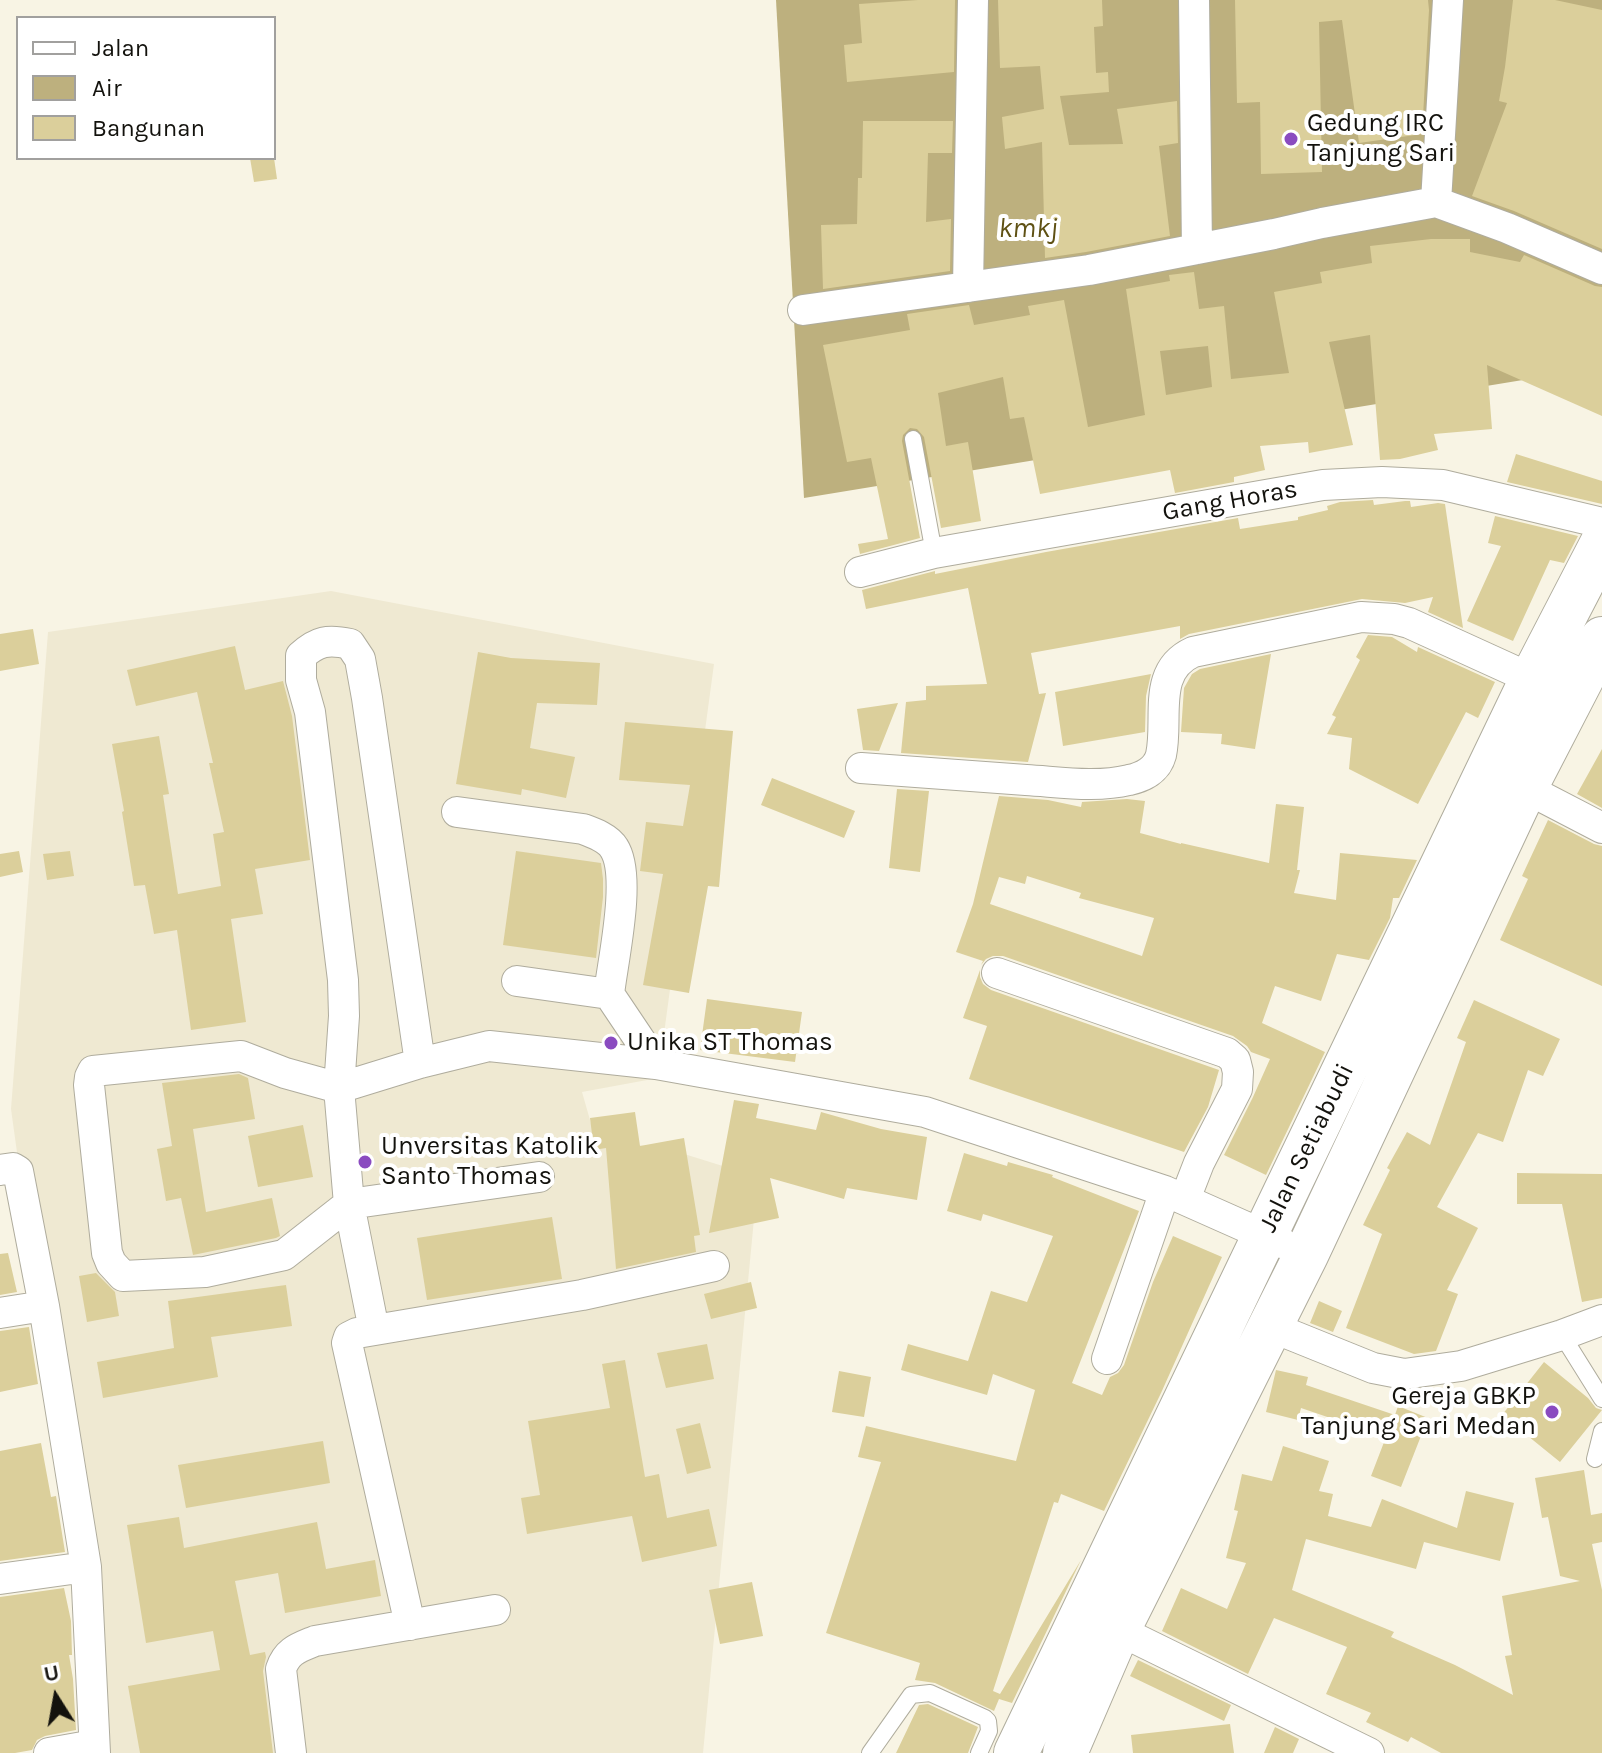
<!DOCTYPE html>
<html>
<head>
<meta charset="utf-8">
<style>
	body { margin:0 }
	#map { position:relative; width:1602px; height:1753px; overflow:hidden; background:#f8f4e4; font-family:Karla,sans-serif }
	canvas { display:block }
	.legend { position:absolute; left:16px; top:16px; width:260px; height:144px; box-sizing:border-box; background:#fff; border:2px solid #a1a09e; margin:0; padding:10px 14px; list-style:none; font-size:24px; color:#13120d }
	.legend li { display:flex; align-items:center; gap:16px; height:40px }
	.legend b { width:40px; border:2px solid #a1a09e }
	.north { position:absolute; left:16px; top:1657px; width:80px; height:80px; -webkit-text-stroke:6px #fff; paint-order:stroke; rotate:349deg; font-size:22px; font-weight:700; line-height:32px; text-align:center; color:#13120d }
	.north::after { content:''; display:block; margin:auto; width:28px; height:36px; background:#13120d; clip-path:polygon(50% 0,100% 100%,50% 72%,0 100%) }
</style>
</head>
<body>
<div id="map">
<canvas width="1602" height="1753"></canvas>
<ul class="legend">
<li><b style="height:10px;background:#fff"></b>Jalan</li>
<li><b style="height:22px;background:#bdb07e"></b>Air</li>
<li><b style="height:22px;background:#dbcf9b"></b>Bangunan</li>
</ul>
<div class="north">U</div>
</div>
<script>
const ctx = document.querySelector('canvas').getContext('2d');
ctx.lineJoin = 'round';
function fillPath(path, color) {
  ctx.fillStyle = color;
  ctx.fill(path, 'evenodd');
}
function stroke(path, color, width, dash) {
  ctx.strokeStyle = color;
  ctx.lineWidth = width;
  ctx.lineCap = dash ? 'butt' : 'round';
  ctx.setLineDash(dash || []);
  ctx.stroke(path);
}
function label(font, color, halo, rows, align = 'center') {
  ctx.font = font + ' Karla,sans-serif';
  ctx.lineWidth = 8;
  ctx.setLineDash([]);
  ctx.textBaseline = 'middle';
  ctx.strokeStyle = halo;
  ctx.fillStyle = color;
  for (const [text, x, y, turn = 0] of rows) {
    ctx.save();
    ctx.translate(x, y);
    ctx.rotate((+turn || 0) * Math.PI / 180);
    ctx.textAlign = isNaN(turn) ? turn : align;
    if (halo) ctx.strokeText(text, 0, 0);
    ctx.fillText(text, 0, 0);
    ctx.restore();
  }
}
const built = new Path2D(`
	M331 591 714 664 658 1078 582 1092 596 1141 665 1148 758 1177 703 1753H100L11 1109 48 632Z`);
const water = new Path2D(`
	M776 0H1602V367L804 498Z`);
const building = new Path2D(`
	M918 0H955L954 72 847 82 844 45 862 43 859 4Z
	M998 0H1102L1103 26 1094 27 1096 73 1108 72 1109 92 1060 96 1069 145 1123 144 1117 109 1177 101 1178 143 1159 146 1170 236 1086 252 1045 258 1042 142 1005 149 1002 117 1044 109 1040 66 1000 68Z
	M1235 0H1428L1429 10 1422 134 1359 143 1342 20 1319 22 1322 172 1261 174 1260 102 1237 103Z
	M1513 0H1555L1602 10V249L1514 211 1472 196 1507 103 1499 101 1505 67Z
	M863 121H953L952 153H928L926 222 951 219 950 271 823 289 821 225 857 224 858 178H862Z
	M250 158H274L277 179 254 182Z
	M1431 239H1470V252L1520 262 1524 255 1595 286 1602 287V416L1487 365 1492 429 1434 434 1438 450 1400 459 1380 460 1370 335 1329 342 1353 445 1309 453 1308 442 1260 446 1265 470 1234 477V482L1175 493 1170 470 1040 494 1024 417 1010 419 1003 377 938 393 946 446 968 442 981 521 941 528 924 437 917 429 910 428 903 435 902 441 920 538 860 554 858 544 888 539 871 458 847 462 823 345 910 330 907 314 969 305 974 325 1030 315 1028 306 1064 300 1088 427 1145 415 1126 289 1170 281 1169 275 1194 272 1199 309 1224 306 1231 379 1289 373 1274 292 1322 283 1320 272 1372 263 1370 246ZM1208 346 1212 387 1166 395 1160 351Z
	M1516 454 1602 481V504L1507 482Z
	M1373 500 1374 505 1405 501H1410L1411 507 1438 503 1445 504 1463 628 1428 612 1433 597 1405 603 1362 599 1189 634 1180 639V626L1031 653 1039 694 1046 693 1028 762 901 753 906 702 926 700V686L987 684 968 588 866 609 862 590 935 571V574L1046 552 1238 518 1240 529 1298 520V517L1328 510 1327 506 1340 502Z
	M1495 516 1578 536 1564 563 1550 560 1513 641 1467 621 1501 546 1488 543Z
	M33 629 39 664 0 671V634Z
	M1368 635 1392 637 1417 652 1418 647 1495 682 1478 718 1466 712 1418 804 1349 769 1352 738 1327 734 1336 717 1332 715 1360 660 1356 657Z
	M235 646 245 690 283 681 292 716 310 860 255 869 263 914 231 919 246 1022 191 1030 177 930 154 934 145 885 134 886 122 812 124 811 112 744 159 736 169 794 163 795 178 894 221 886 213 834 224 832 209 763H213L197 692 136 706 127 670Z
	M478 652 511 658 600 663 597 705 537 703 530 748 575 757 566 798 522 789 521 795 456 784Z
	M1271 654 1255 749 1221 744 1222 734 1181 732 1184 688 1192 674 1200 669Z
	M1151 674 1146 696 1145 732 1063 746 1055 692Z
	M898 703 879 751 863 750 857 709Z
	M625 722 733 731 719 887 708 886 689 993 643 985 663 874 640 871 646 822 683 826 690 785 619 780Z
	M1602 749V808L1577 794Z
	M772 778 855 811 844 838 761 805Z
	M897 789 929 791 920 872 889 868Z
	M999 796 1048 800 1081 807 1082 802 1127 799 1145 801 1140 833 1181 844V843L1269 863 1276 804 1304 807 1297 870H1300L1294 893 1336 900 1340 853 1417 860 1399 898H1393L1390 918 1369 960 1337 954 1321 1001 1275 986 1262 1023 1325 1052 1266 1175 1224 1155 1253 1097 1270 1059 1251 1052 1247 1046 1233 1036 1003 956H993L986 959 981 965 983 961 956 952 973 904ZM1027 876 1081 893 1079 898 1154 918 1142 956 990 904 999 877 1025 884Z
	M1548 820 1594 844 1602 846V986L1500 940 1528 879 1522 876Z
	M19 851 23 872 0 877V854Z
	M70 851 74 876 47 880 43 854Z
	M516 851 601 863 603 879V897L596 958 503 945Z
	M980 970V977L983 984 991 990 1219 1070 1208 1107 1184 1152 969 1079 987 1026 963 1018Z
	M707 999 802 1012 795 1062 700 1050Z
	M1474 1000 1560 1039 1543 1076 1528 1070 1503 1142 1478 1133 1437 1207 1478 1228 1447 1290 1458 1294 1436 1351 1414 1354 1346 1328 1382 1234 1363 1225 1390 1170 1387 1168 1407 1132 1430 1145 1466 1042 1457 1038Z
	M239 1074 248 1078 255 1119 193 1129 206 1212 272 1198 280 1236 276 1238 193 1255 181 1198 166 1201 157 1149 172 1146 162 1083Z
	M734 1100 759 1104 756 1118 816 1130 821 1112 881 1129 927 1137 917 1200 847 1188 844 1199 770 1178 779 1218 709 1233Z
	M635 1112 640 1146 684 1138 700 1235 694 1236 696 1252 616 1269 606 1148 594 1150 590 1118Z
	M303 1125 313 1177 258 1187 248 1136Z
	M964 1153 1007 1166 1008 1162 1053 1175 1052 1177 1139 1211 1072 1383 1102 1395 1110 1377 1118 1373 1124 1365 1153 1282 1173 1236 1222 1257 1161 1393 1104 1511 1061 1494 1058 1503 1054 1502 993 1691 1000 1694 1081 1560 1012 1703 999 1699 994 1711 935 1683 915 1680 920 1663 826 1633 881 1462 858 1457 866 1426 1016 1461 1035 1390 993 1374 987 1395 901 1370 908 1344 968 1361 991 1291 1027 1302 1053 1236 983 1214 981 1221 947 1211Z
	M1517 1173 1602 1174V1298L1582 1302 1562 1204H1517Z
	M552 1217 562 1279 427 1300 417 1238Z
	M8 1253 17 1292 0 1295V1254Z
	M96 1273 115 1292 119 1316 87 1322 79 1276Z
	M751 1282 757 1308 711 1319 704 1294Z
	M286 1285 292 1326 211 1337 218 1377 103 1398 97 1362 174 1348 168 1301Z
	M1319 1301 1342 1311 1333 1332 1310 1323Z
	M29 1327 38 1384 0 1392V1331Z
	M707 1344 714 1379 666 1388 657 1353Z
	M625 1360 645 1477 659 1474 667 1518 709 1509 717 1546 642 1562 632 1516 527 1534 521 1498 540 1495 528 1421 610 1408 602 1364Z
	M1544 1362 1588 1398 1596 1408 1602 1410 1560 1462 1502 1415Z
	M1276 1370 1308 1377 1306 1385 1395 1415 1398 1406 1428 1418 1401 1487 1371 1476 1386 1437 1301 1408 1298 1420 1266 1412Z
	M839 1371 871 1377 864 1417 832 1412Z
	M700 1423 711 1468 687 1474 676 1429Z
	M323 1441 330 1483 186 1508 178 1465Z
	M41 1443 51 1497 56 1496 65 1552 0 1561V1451Z
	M1283 1446 1329 1461 1319 1491 1333 1494 1328 1516 1371 1527 1382 1499 1457 1528 1466 1491 1514 1503 1500 1561 1424 1542 1416 1569 1306 1539 1292 1590 1394 1632 1391 1637 1455 1665 1513 1695 1505 1656 1512 1655 1502 1596 1580 1581 1560 1576 1548 1517 1542 1518 1535 1478 1584 1470 1591 1515 1602 1513V1542L1592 1544 1602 1590V1753H1441L1411 1737 1408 1742 1366 1722 1371 1713 1326 1694 1347 1647 1274 1618 1248 1674 1162 1631 1181 1588 1227 1609 1246 1563 1226 1558 1238 1511 1234 1510 1242 1474 1272 1481Z
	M179 1517 184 1548 317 1522 326 1569 375 1560 381 1596 285 1613 278 1573 235 1581 250 1655 265 1652 266 1657 263 1671 273 1753H140L128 1686 220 1670 213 1631 146 1643 127 1525Z
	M752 1582 763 1636 720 1644 709 1590Z
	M64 1588 71 1621 72 1655H69L73 1679 76 1730 45 1736 37 1740 32 1750 15 1753H0V1597Z
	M1138 1660 1231 1705 1224 1721 1130 1676Z
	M928 1704 978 1727 968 1753H896L919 1705Z
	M1230 1724 1234 1753H1133L1131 1735Z
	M1275 1727 1299 1739 1293 1753H1264Z`);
const lane = new Path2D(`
	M913 439 934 553
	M1562 1335 1602 1399
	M1595 1459 1602 1431
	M870 1753 911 1695 930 1693 985 1718 988 1721 989 1731 979 1753`);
const street = new Path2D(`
	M1194 0 1197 249
	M1436 202 1448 0
	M968 287 973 0
	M803 310 1089 270 1274 234 1322 223 1436 202 1507 228 1602 269
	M860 572 934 553 1323 485 1382 482 1443 485 1602 523
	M861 768C916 772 971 776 1026 780 1060 782 1096 788 1129 780 1143 777 1157 770 1161 755 1169 719 1151 671 1193 652L1361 617 1394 619 1409 623 1532 679
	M1525 788 1602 828
	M457 812 583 829C594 833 608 838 614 848 632 876 613 959 609 994L656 1064
	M997 973 1227 1053 1235 1060 1238 1072 1237 1089 1199 1163 1185 1199
	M517 981 609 994
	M420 1063 367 698 360 659 350 644C328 639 317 641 301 656V680L310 712 343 980 344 1016 339 1088 285 1073 241 1056 93 1071 90 1077 89 1085 107 1253 111 1263 123 1276 205 1272 284 1255 349 1204 539 1177
	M0 1170 13 1168 18 1171 44 1306 86 1567 95 1753
	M0 1313 44 1306
	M1269 1326 1373 1368 1404 1374 1461 1366 1562 1335 1602 1320
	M374 1330 349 1204 339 1088 420 1063 489 1046 656 1064 925 1112 1165 1191 1282 1243
	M1107 1359 1165 1191
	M0 1579 86 1567
	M410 1625 347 1343 349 1337 357 1333 582 1295 714 1266
	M1118 1630 1369 1753
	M49 1753 94 1745
	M291 1753 281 1669C287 1651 298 1648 315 1641L495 1610`);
const primary = new Path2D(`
	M1016 1753 1532 679 1602 544
	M1065 1753 1118 1630 1306 1255 1525 788 1602 639`);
const markers = [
	[1291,139,8,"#8a4bc0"],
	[611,1043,8,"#8a4bc0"],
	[365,1162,8,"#8a4bc0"],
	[1552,1412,8,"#8a4bc0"]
];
const poiNames = [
	["Gedung IRC",1307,124],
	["Tanjung Sari",1307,154],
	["Unika ST Thomas",627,1043],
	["Unversitas Katolik",381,1147],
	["Santo Thomas",381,1177],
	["Gereja GBKP",1536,1397,"right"],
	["Tanjung Sari Medan",1536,1427,"right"]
];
const streetNames = [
	["Gang Horas",1230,501,-10],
	["Jalan Setiabudi",1307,1148,-64]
];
const waterNames = [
	["kmkj",1028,229]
];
fillPath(built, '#efe9d2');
fillPath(water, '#bdb07e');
fillPath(building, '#dbcf9b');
stroke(lane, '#afac9d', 18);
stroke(street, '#afac9d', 32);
stroke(primary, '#afac9d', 46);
stroke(lane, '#fff', 16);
stroke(street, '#fff', 30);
stroke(primary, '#fff', 44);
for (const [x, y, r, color] of markers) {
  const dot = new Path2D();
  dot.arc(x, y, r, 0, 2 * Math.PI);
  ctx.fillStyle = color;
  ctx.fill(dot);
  stroke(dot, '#fff', 3);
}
label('26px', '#13120d', '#fff', poiNames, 'left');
label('26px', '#13120d', '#fff', streetNames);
label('italic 28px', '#5f5114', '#fff', waterNames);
</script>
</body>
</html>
